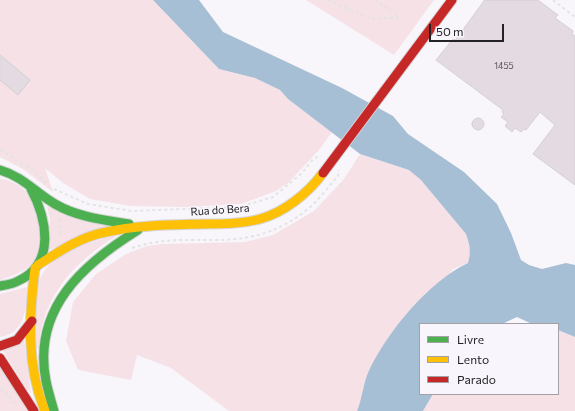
<!DOCTYPE html>
<html>
<head>
<meta charset="utf-8">
<style>
	body { margin:0 }
	#map { position:relative; width:575px; height:411px; overflow:hidden; background:#f8f6fb; font-family:Commissioner,sans-serif }
	canvas { display:block }
	.legend { position:absolute; left:419px; top:323px; width:140px; height:72px; box-sizing:border-box; background:#f8f5fc; border:1px solid #a3a1a6; margin:0; padding:5px 7px; list-style:none; font-size:12px; color:#232225 }
	.legend li { display:flex; align-items:center; gap:8px; height:20px }
	.legend b { width:20px; border:1px solid #a3a1a6 }
	.scale { position:absolute; left:429px; top:24px; width:75px; height:18px; box-sizing:border-box; border:2px solid #232225; border-top:0; padding-left:5px; font-size:12px; line-height:14px; white-space:nowrap; color:#232225; -webkit-text-stroke:3px #f8f5fc; paint-order:stroke }
</style>
</head>
<body>
<div id="map">
<canvas width="575" height="411"></canvas>
<ul class="legend">
<li><b style="height:5px;background:#4caf50"></b>Livre</li>
<li><b style="height:5px;background:#ffc107"></b>Lento</li>
<li><b style="height:5px;background:#c62828"></b>Parado</li>
</ul>
<div class="scale">50 m</div>
</div>
<script>
const ctx = document.querySelector('canvas').getContext('2d');
ctx.lineJoin = 'round';
function fillPath(path, color) {
  ctx.fillStyle = color;
  ctx.fill(path, 'evenodd');
}
function stroke(path, color, width, dash) {
  ctx.strokeStyle = color;
  ctx.lineWidth = width;
  ctx.lineCap = dash ? 'butt' : 'round';
  ctx.setLineDash(dash || []);
  ctx.stroke(path);
}
function label(font, color, halo, rows, align = 'center') {
  ctx.font = font + ' Commissioner,sans-serif';
  ctx.lineWidth = 3;
  ctx.setLineDash([]);
  ctx.textBaseline = 'middle';
  ctx.strokeStyle = halo;
  ctx.fillStyle = color;
  for (const [text, x, y, turn = 0] of rows) {
    ctx.save();
    ctx.translate(x, y);
    ctx.rotate((+turn || 0) * Math.PI / 180);
    ctx.textAlign = isNaN(turn) ? turn : align;
    if (halo) ctx.strokeText(text, 0, 0);
    ctx.fillText(text, 0, 0);
    ctx.restore();
  }
}
const green = new Path2D(`
	M0 0H153L219 69 255 78 280 90 288 99 332 132 319 150 288 183 276 191 241 204 187 207 131 206 90 199 63 183 45 168 53 192 23 169 0 157Z
	M306 0H434L394 55Z
	M360 154 409 170 421 179 466 234C470 245 471 252 468 263L453 269 357 411H229L171 368 137 355 131 380 78 370 66 341 73 302 96 274 126 254 147 246 162 244 245 242 273 235 314 211 344 179Z
	M0 179C36 182 55 234 33 262 25 272 12 276 0 280Z
	M47 206 112 226 49 250 50 219Z
	M118 235C76 260 41 297 39 348H35C36 328 35 306 38 286 43 254 92 241 118 235Z
	M27 287C26 308 26 333 0 337V294Z
	M558 330 575 337V411H423L433 394H558Z
	M24 339 31 393 25 387 2 349Z
	M0 367 28 411H0Z`);
const water = new Path2D(`
	M153 0H199L223 32 342 88 393 116 408 134 464 172 497 204 511 233 521 260 529 265 542 269 566 263 575 265V337L558 330V324H532L517 317 502 324H420V394H433L423 411H357C362 399 363 385 368 373 386 333 429 281 468 263 471 252 470 245 466 234L421 180 409 170 360 154 288 99 280 90 255 78 219 69Z`);
const building = new Path2D(`
	M485 0H538L558 15 555 18 573 31 572 34 575 36V185L533 154 555 125 540 112 526 130 524 129 521 132 515 128 512 132 505 126 508 122 501 117 504 114 502 112 503 110 436 60 453 39 455 40Z
	M0 55 30 80 18 95 0 80Z
	M472 124a6 6 0 1 1 12 0a6 6 0 1 1-12 0Z`);
const path = new Path2D(`
	M328 0 372 19 401 17
	M375 0 400 16
	M553 0 575 17
	M0 150 31 169 48 184
	M54 189 88 204 131 211 239 207 273 197 302 173 314 158 321 156
	M60 219 59 229 62 236
	M132 248C160 239 178 240 207 240 247 241 278 234 309 208 320 199 329 186 338 176L339 170
	M0 389 7 394 16 405`);
const fast = new Path2D(`
	M0 170C22 176 36 193 55 204 77 217 104 220 129 224
	M0 286C6 285 13 284 18 281 56 264 47 219 31 189
	M54 411C51 401 48 391 46 381 32 309 83 264 138 230`);
const slow = new Path2D(`
	M38 265C60 251 80 237 106 232 137 225 170 225 203 224 222 224 241 224 260 219 285 212 308 193 323 173
	M35 268C29 316 26 365 45 411`);
const jam = new Path2D(`
	M323 173 452 0
	M0 346 17 340 32 321
	M0 358 34 411`);
const numberNames = [
	["1455",504,66]
];
const streetNames = [
	["Rua do Bera",220,210,-4]
];
fillPath(green, '#f5e1e6');
fillPath(water, '#a7bfd4');
fillPath(building, '#e4dbe2');
stroke(building, '#d2d0d3', 1);
stroke(fast, '#d5d4d6', 11);
stroke(slow, '#d5d4d6', 11);
stroke(jam, '#d5d4d6', 11);
stroke(path, '#e4e3e4', 2, [3, 3]);
stroke(fast, '#4caf50', 9);
stroke(slow, '#ffc107', 9);
stroke(jam, '#c62828', 9);
label('9px', '#555256', null, numberNames);
label('11px', '#232225', '#f8f5fc', streetNames);
</script>
</body>
</html>
